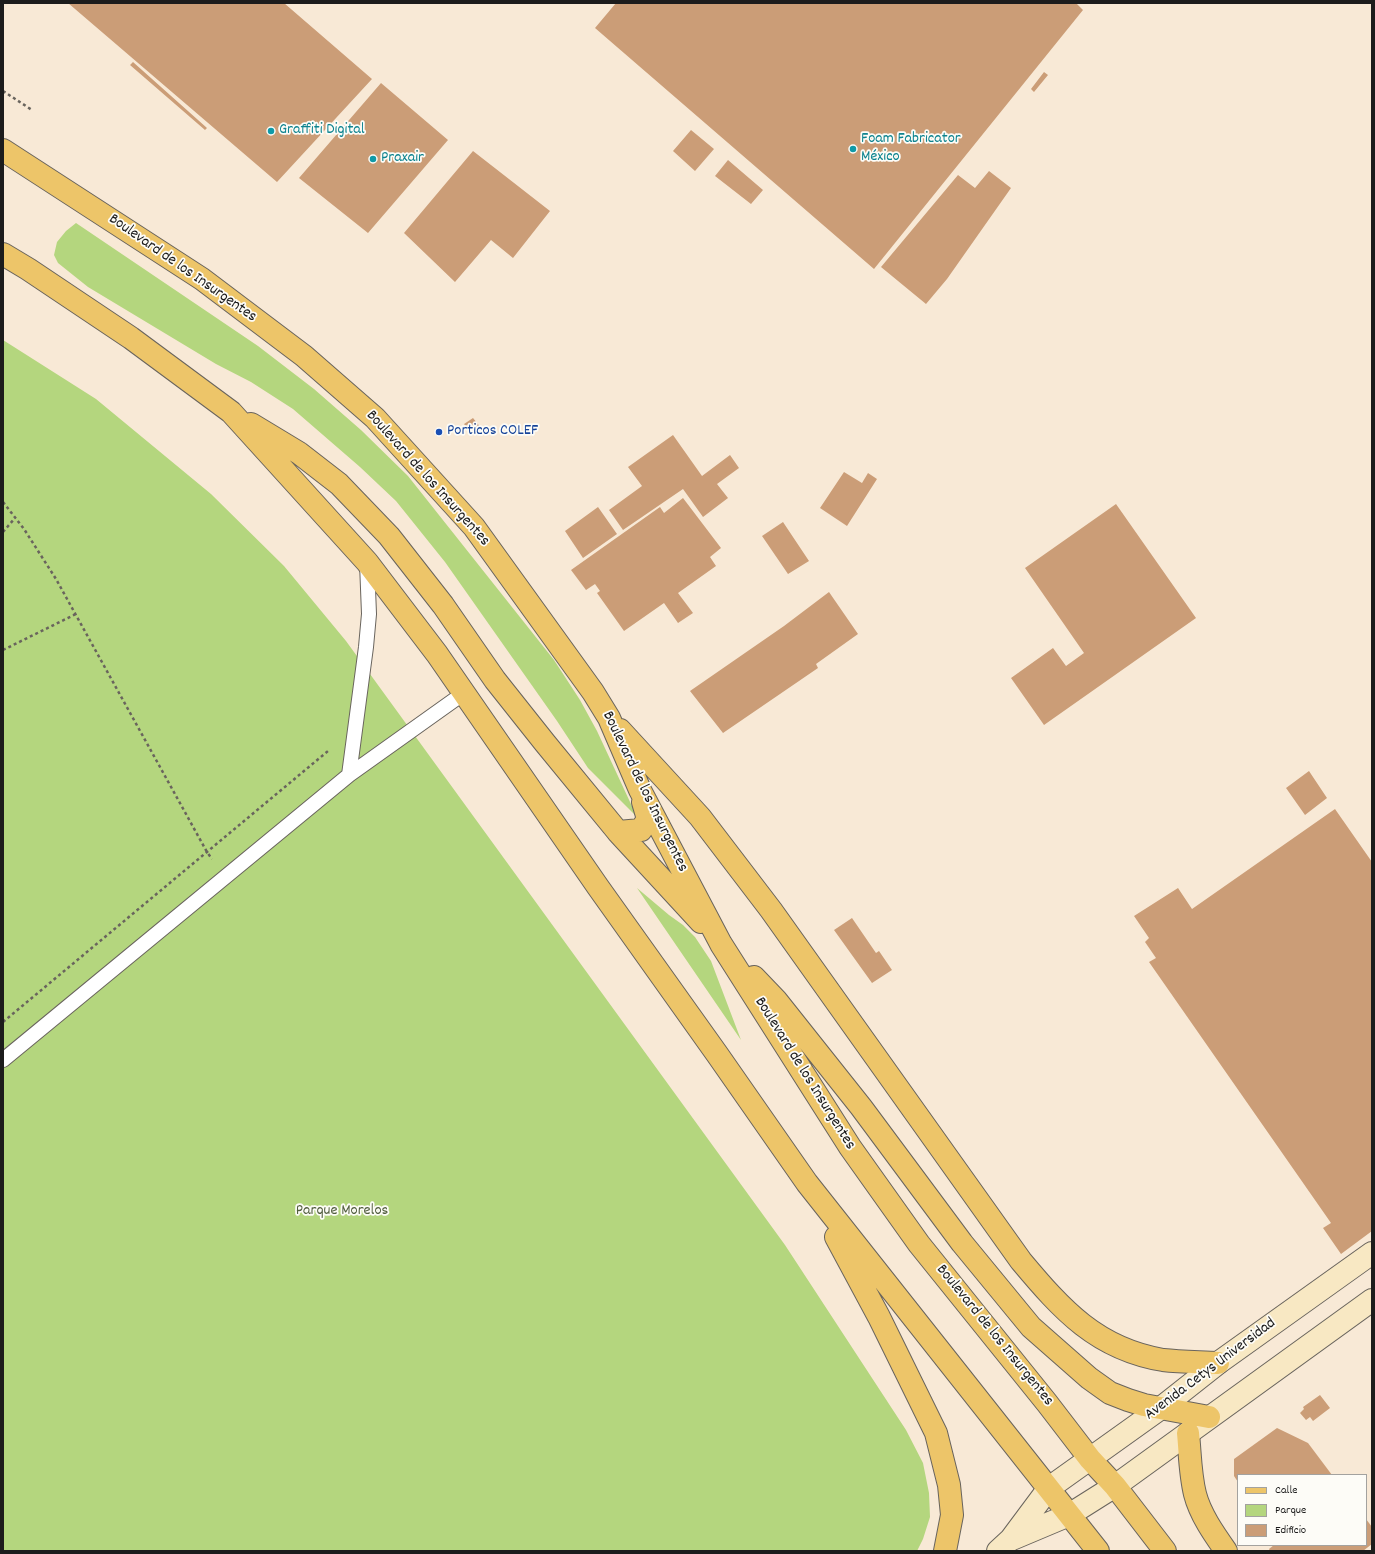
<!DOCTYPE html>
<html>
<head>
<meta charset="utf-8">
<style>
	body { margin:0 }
	#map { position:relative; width:1375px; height:1554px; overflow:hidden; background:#f8e9d6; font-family:Dekko,sans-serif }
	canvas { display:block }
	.frame { position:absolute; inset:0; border:4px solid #1c1c1c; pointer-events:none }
	.legend { position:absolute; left:1237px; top:1474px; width:130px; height:72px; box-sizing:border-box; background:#fdfcf7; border:1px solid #a3a29f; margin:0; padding:5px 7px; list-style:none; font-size:12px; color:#1c1c1c }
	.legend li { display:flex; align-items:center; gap:8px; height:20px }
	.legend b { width:20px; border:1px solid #a3a29f }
</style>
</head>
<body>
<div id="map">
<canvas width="1375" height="1554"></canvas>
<div class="frame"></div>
<ul class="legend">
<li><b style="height:5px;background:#edc569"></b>Calle</li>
<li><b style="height:11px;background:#b4d67e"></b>Parque</li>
<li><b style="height:11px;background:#cb9d77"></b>Edificio</li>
</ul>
</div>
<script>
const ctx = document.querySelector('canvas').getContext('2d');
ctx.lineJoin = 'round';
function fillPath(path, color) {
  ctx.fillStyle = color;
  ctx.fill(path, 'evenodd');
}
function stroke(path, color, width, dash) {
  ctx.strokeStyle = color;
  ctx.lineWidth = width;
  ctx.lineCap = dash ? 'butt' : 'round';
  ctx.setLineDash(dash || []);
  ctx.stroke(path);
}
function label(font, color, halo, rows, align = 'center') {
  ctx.font = font + ' Dekko,sans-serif';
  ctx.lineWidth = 3.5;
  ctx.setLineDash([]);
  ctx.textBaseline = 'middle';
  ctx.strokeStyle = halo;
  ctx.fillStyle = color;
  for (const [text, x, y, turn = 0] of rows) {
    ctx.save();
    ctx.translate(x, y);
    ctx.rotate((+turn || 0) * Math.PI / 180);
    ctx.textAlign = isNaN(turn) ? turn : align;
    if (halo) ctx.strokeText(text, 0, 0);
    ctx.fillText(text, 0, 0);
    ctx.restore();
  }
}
const green = new Path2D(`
	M76 223 258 346 314 389 361 430 408 476 554 660 580 700 597 731 637 817 588 768 557 721 445 562 396 501 360 467 293 409 251 382 216 364 88 287 58 263 54 255 57 242 66 231Z
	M3 340 96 399 211 494 284 566 346 641 785 1245 906 1430 923 1463 929 1493 930 1517 923 1539 917 1551H3Z
	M637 888 669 915 683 925 695 937 711 961 741 1040Z`);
const building = new Path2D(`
	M68 3H284L372 79 277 182Z
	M616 3H1076L1083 10 874 269 595 28Z
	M133 62 207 128 205 130 130 65Z
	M1044 72 1048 75 1034 92 1031 89Z
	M381 83 448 140 368 233 299 178Z
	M691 130 714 149 695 171 673 151Z
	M473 151 550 211 513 258 491 240 455 282 404 233Z
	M728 160 763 190 751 204 715 176Z
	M989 171 1011 188 947 279 926 304 881 267 958 175 975 188Z
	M473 418 481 428 473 435 464 424Z
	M673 435 702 476 730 455 739 468 717 484 728 498 703 517 683 489 623 530 609 510 642 486 628 467Z
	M844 472 862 483 868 473 877 479 847 526 820 508Z
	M683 498 721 548 710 557 716 566 678 593 693 613 678 623 664 603 624 631 597 593 600 591 595 584 586 590 571 570 660 507 664 513Z
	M1116 504 1196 618 1044 725 1011 678 1053 648 1066 666 1084 653 1025 568Z
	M598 507 617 534 583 558 565 531Z
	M783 522 809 561 788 574 762 536Z
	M829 592 858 634 816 664 818 668 723 733 690 691 784 626Z
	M1309 771 1327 798 1305 815 1286 788Z
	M1335 809 1372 862V1231L1341 1254 1323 1228 1331 1223 1149 962 1156 958 1145 942 1149 938 1134 916 1178 888 1192 909Z
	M852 918 876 953 879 951 892 970 872 983 834 930Z
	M1320 1395 1330 1408 1313 1421 1310 1417 1306 1420 1300 1413 1304 1409 1303 1407Z
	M1277 1428 1308 1443 1332 1475H1238V1482L1234 1476V1459Z
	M1366 1519 1372 1527V1544L1363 1551H1270L1269 1549 1274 1545H1366Z`);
const path = new Path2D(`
	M3 91 32 110
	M3 502 24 529 56 579 207 852 212 859
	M3 532 15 518
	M3 650 76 614
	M3 1022 328 751`);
const lane = new Path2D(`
	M349 775 366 647 369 614 367 563
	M3 1060 349 775 464 693`);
const secondary = new Path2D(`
	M1012 1539 1069 1515 1115 1486 1372 1300
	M998 1551 1011 1539 1049 1488 1161 1408 1218 1363 1372 1253`);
const primary = new Path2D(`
	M3 150 202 279 304 356 375 418 474 527 593 692 609 718 640 790 721 944 850 1147 919 1244 1047 1403 1090 1459 1115 1486 1165 1551
	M3 254 28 269 131 338 231 412 367 562 437 654 598 887 717 1054 807 1183 1098 1551
	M251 424 299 453 339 484 389 536 443 605 495 680 545 743 618 832 701 922
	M620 730 700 817 771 910 1021 1261C1062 1310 1097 1349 1163 1360 1181 1362 1200 1362 1218 1363
	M618 832 641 830 648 819 643 802
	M754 977 776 1000 861 1107 962 1243 1031 1327 1089 1378 1110 1393 1128 1400 1144 1405 1209 1417
	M836 1237 879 1317 936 1433 949 1485 952 1515 945 1551
	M1188 1433C1190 1453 1190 1474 1195 1494 1200 1514 1214 1534 1226 1551`);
const markers = [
	[271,131,4,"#0f9aa8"],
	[853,149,4,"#0f9aa8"],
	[373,159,4,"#0f9aa8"],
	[439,432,4,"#1a4fb4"]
];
const cultureNames = [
	["Graffiti Digital",279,131],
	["Foam Fabricator",861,140],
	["México",861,158],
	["Praxair",381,159]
];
const streetNames = [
	["Boulevard de los Insurgentes",182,269,35],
	["Boulevard de los Insurgentes",427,479,48],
	["Boulevard de los Insurgentes",644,792,64],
	["Boulevard de los Insurgentes",804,1074,58],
	["Boulevard de los Insurgentes",994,1336,51],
	["Avenida Cetys Universidad",1211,1370,-37]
];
const transitNames = [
	["Porticos COLEF",447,432]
];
const parkNames = [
	["Parque Morelos",342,1212]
];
fillPath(green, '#b4d67e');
fillPath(building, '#cb9d77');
stroke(lane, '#69645d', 16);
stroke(secondary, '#69645d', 24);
stroke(primary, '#69645d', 24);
stroke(path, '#69645d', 2.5, [3, 3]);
stroke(lane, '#fff', 14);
stroke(secondary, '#f8e8c3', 22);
stroke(primary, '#edc569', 22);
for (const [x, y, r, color] of markers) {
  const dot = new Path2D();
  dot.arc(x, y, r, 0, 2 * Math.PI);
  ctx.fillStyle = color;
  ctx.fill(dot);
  stroke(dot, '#fdfcf7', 1.5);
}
label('16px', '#0d838f', '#fdfcf7', cultureNames, 'left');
label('16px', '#1c1c1c', '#fdfcf7', streetNames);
label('16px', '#164399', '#fdfcf7', transitNames, 'left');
label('16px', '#515d3e', '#fdfcf7', parkNames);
</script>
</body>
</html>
